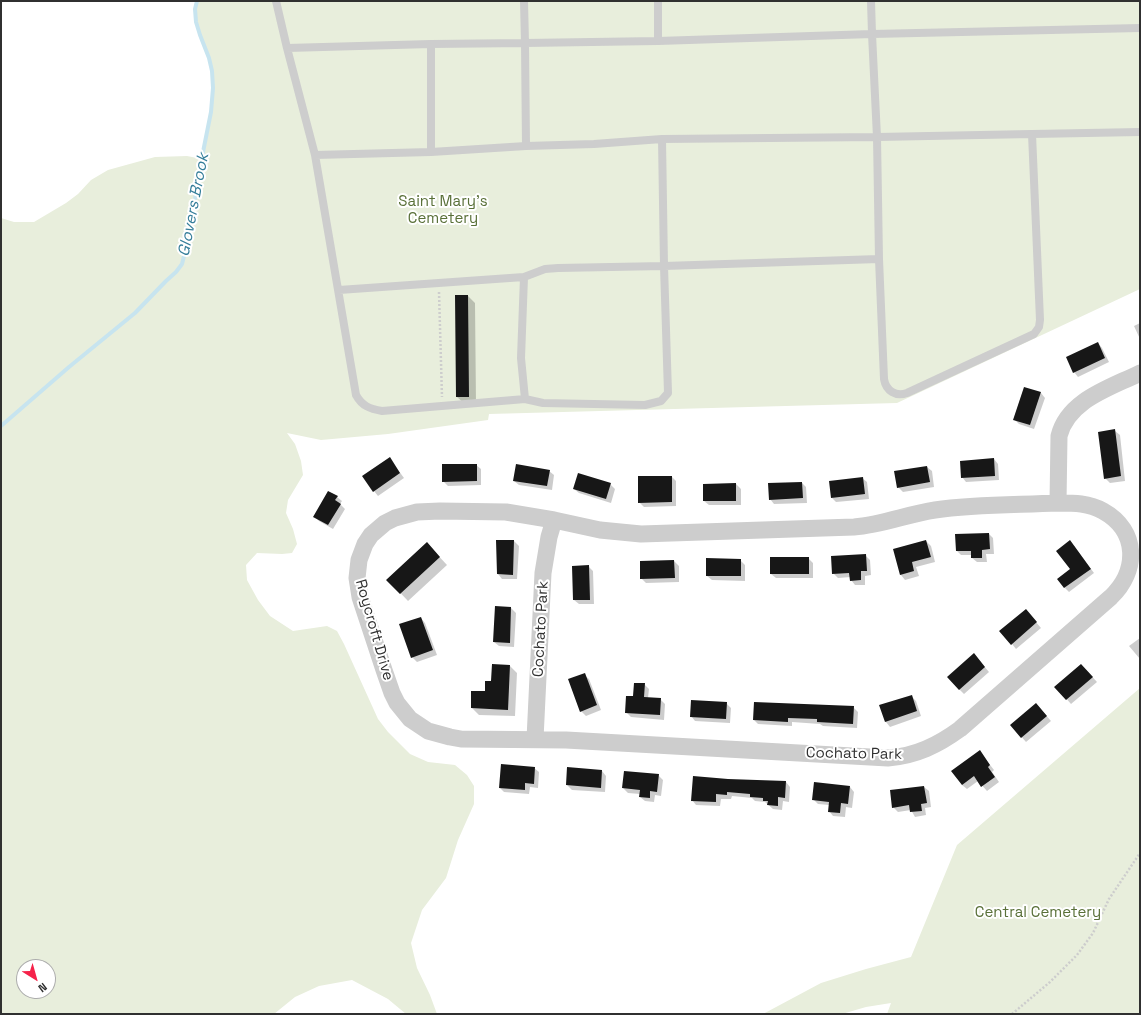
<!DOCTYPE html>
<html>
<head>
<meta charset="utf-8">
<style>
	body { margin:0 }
	#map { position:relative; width:1141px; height:1015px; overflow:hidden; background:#fff; font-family:"Space Grotesk",sans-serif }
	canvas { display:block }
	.frame { position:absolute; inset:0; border:2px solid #303030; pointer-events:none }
	.north { position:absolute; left:16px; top:959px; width:40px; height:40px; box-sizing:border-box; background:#fff; border:1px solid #acacac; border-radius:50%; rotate:143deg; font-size:11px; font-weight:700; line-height:16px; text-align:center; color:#303030 }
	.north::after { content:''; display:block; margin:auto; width:14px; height:18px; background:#f5234a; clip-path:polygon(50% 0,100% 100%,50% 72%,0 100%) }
</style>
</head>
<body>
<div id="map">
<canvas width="1141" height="1015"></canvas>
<div class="frame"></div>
<div class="north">N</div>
</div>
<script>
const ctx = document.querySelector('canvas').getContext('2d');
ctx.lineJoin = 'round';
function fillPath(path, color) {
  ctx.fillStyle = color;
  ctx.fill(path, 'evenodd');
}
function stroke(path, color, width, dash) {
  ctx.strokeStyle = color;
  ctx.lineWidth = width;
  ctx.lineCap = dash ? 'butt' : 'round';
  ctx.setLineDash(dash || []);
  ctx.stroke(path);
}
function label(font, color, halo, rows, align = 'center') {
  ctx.font = font + ' "Space Grotesk",sans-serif';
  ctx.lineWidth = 4;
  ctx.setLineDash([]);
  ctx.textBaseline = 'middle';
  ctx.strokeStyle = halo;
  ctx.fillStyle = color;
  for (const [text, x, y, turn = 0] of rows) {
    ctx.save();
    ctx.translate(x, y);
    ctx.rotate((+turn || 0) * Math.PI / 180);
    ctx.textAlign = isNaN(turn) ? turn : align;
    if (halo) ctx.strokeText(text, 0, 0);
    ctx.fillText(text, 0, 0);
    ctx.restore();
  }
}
const green = new Path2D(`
	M197 1H1140V289L897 403 489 414 488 420 388 434 321 440 287 433 295 444 301 461 303 475 288 500 286 513 293 529 297 544 292 553 282 554 257 553 246 565 247 580 258 600 270 616 293 631 327 626 337 631 344 644 378 719 388 732 410 754 428 762 455 765 467 775 474 786V804L458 840 446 878 422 910 411 943 417 968 430 995 437 1014H406L388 999 352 980 319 986 295 997 274 1014H1V218L14 222H34L66 203 78 194 91 180 108 170 155 157 187 156 202 159C203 150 206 142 208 132 211 113 214 92 212 72 209 47 191 26 197 1ZM24 967H48V991H24Z
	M1140 688V1014H887L891 1003 866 1007 842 1014H763L821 983 866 969 911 957 957 845Z`);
const shadow = new Path2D(`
	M468 296 475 303 476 404H465L457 397Z
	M1140 323V339L1134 326Z
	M1098 343 1102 348 1109 362 1078 377 1074 372Z
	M1041 393 1045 398 1034 429 1019 424 1014 419Z
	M1115 431 1120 435 1125 481 1110 483 1105 478Z
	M390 459 404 478 378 496 374 491Z
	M994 459 998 464 999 480 966 482 962 477Z
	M476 465 481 469V485L448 486 443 481Z
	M927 467 932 471 934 487 903 492 898 487Z
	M549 471 554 475 552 490 519 485 514 481Z
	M672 477 676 481V506L644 507 639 502Z
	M862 478 867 482 869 499 836 502 832 498Z
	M802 483 806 487 807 503 774 504 770 499Z
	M610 484 615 489 611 503 579 493 574 489Z
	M736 484 741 489V505H709L704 501Z
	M337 497 342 501 340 504 345 509 333 529 319 521 314 516Z
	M989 534 993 538 994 554H986L987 562H977L972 558V555H961L957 551Z
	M514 541 519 546 517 579H502L498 574Z
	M926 541 931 546 935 562 916 567 919 576 905 580 901 575 894 550Z
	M1074 546 1094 573 1069 592 1065 588 1071 570Z
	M434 551 447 565 408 601 388 580Z
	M865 555 870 560 871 575 865 576V585H855L851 580V577L838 578 833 573Z
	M808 558 813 563V578H776L771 574Z
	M740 560 745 565V581L712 580 707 576Z
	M674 561 679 566V582L646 583 641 578V562Z
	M588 566 593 571 594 604H579L574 600Z
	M511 608 516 613 514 647 499 646 494 642Z
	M1030 615 1041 628 1016 649 1012 644Z
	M421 618 425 623 437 655 417 662 412 657Z
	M1140 638V659L1129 646Z
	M978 659 989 672 964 694 959 689Z
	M510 666 517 673 515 716 479 715 472 708 486 692 492 682Z
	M1086 670 1097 682 1071 704 1056 687Z
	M584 675 589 679 601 710 586 716 581 711Z
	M644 684 649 689 648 698 660 699 665 704 664 720 631 717 626 712 634 697Z
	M911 696 916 701 921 716 890 727 886 722 880 706Z
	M726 703 731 708 730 723 695 721 691 716Z
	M1036 704 1051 721 1026 742 1011 725Z
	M853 707 858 712 857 728 823 726 820 724 792 722V726L758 724 754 720Z
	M980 752 994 770 992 772 999 782 987 791 978 781 967 789 962 785Z
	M534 768 539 772 538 788 530 787 529 794 504 792 500 788Z
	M602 771 606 776 605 792 572 790 567 785Z
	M658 775 663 780 661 796 655 795 654 802 645 801 640 797V794L628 793 623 788Z
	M728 780 786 782 790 787 789 802 783 801 782 810 773 809 765 802 755 801 752 798 732 796 731 799H721L720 806 696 805 692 800Z
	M850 787 854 792 852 808 846 807 845 817 833 816 829 811V805L818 804 813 799Z
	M924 787 929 791 931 807 925 808 926 815 915 817 911 810 898 812 893 807Z`);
const stream = new Path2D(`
	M1 426 69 367 135 313 166 281 176 272 182 264 185 252 184 244 186 231 193 212 196 192 201 172 203 152 211 112 213 88 212 71 209 58 200 35 196 22 195 9 197 1`);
const building = new Path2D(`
	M455 295H468L469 397H456Z
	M1098 342 1105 358 1073 373 1066 357Z
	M1024 387 1041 392 1030 425 1013 420Z
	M1115 429 1121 476 1104 479 1098 432Z
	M390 457 400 473 373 492 362 476Z
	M994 458 995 476 961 478 960 461Z
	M442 464H477V481L442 482Z
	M516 464 550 470 547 486 513 481Z
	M927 466 930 482 897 488 894 471Z
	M578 473 611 483 606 499 573 489Z
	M638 476H672V502L638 503Z
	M863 477 865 494 831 498 829 481Z
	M802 482 803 498 769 500 768 483Z
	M736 483V501H703V484Z
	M328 491 338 496 335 500 341 504 328 525 313 517Z
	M989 533 990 549 982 550V558H971V551H956L955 534Z
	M496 540H514L513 575 497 574Z
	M926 540 931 557 912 562 914 571 900 575 893 549Z
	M1070 540 1091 569 1064 588 1057 579 1070 569 1056 551Z
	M427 542 440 557 400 594 386 580Z
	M866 554 867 571H861V580L850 581 849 573 832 574 831 556Z
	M770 557H809V574H770Z
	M706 558 741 559V576H706Z
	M674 560 675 578 640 579V561Z
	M589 565 590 600H573L572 566Z
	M495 606 511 607 510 643 493 642Z
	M1026 609 1037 622 1011 645 999 631Z
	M421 617 433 650 411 658 399 624Z
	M974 653 985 667 959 690 947 677Z
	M492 664 510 665 508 710 471 708V691H485V681H491Z
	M1081 664 1093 677 1066 700 1054 687Z
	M585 673 597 705 580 712 568 679Z
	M634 683H645L644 697 661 698 660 715 625 713 626 696H633Z
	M912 695 917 711 885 722 879 705Z
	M691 700 727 702 726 719 690 717Z
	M754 702 854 706 853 724 817 722V719L788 718V722L753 720Z
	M1036 703 1047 716 1021 738 1010 725Z
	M980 750 990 765 988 767 995 777 981 787 974 776 962 785 951 771Z
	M501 764 535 767 534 784 525 783V790L499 788Z
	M567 767 602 770 601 788 566 785Z
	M624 771 659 774 657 792 650 791V798L639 797 640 790 622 788Z
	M693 776 728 779 786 781 785 798 778 797V806L767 805 768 801H763V798L750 797V794L727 792V795L716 794V802L691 801Z
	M814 782 850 786 848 804 841 803 840 813 828 812 829 802 812 800Z
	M924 786 927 803 921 804 922 811 910 812 909 805 892 808 890 790Z`);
const path = new Path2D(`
	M439 292 442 397
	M1012 1014 1050 982 1077 955 1093 933 1109 899 1140 853`);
const service = new Path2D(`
	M276 1 287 48
	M524 1 525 43 658 41
	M658 1V41L872 34 871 1
	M431 44 525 43 526 146
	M1032 134 1140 132
	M662 139 664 266 879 259 877 137 1032 134 1040 320 1039 327 1034 334 907 393C896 397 886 391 884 379L879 259
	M315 155 287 48 431 44V152
	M339 290 524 277
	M525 399 521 358 524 277 545 269 558 268 664 266 668 393 661 401 645 405 543 403 525 399 382 411C370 409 362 406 356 395L315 155 431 152 526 146 594 144 662 139 877 137 872 34 1140 28`);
const minor = new Path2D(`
	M1058 503C1074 503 1089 503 1103 511 1139 531 1138 571 1111 597L960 729C938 745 916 756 888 758L566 740 461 739 450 737 428 731 410 719 397 703 392 693 384 670 360 597 357 578 359 560 365 544 371 535 385 523 395 518 417 512 440 511 506 512 554 520 600 530 641 534 854 527C882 525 908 514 935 510 975 504 1017 505 1058 503Z
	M1058 503 1059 436C1068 400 1110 388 1140 373
	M535 739 543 573 549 537 554 520`);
const parkNames = [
	["Saint Mary's",443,202],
	["Cemetery",443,219],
	["Central Cemetery",1038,913]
];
const streetNames = [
	["Cochato Park",541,629,-87],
	["Roycroft Drive",374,630,74],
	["Cochato Park",854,754,1]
];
const waterNames = [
	["Glovers Brook",194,205,-79]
];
fillPath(green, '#e8eedc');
fillPath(shadow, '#0003');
stroke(stream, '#c7e4ef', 4);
fillPath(building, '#171717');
stroke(path, '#cdcdcd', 2.5, [2, 2]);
stroke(service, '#cdcdcd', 8);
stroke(minor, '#cdcdcd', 17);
label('15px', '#597038', '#fff', parkNames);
label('15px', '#303030', '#fff', streetNames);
label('italic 16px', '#357e9a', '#fff', waterNames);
</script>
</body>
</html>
